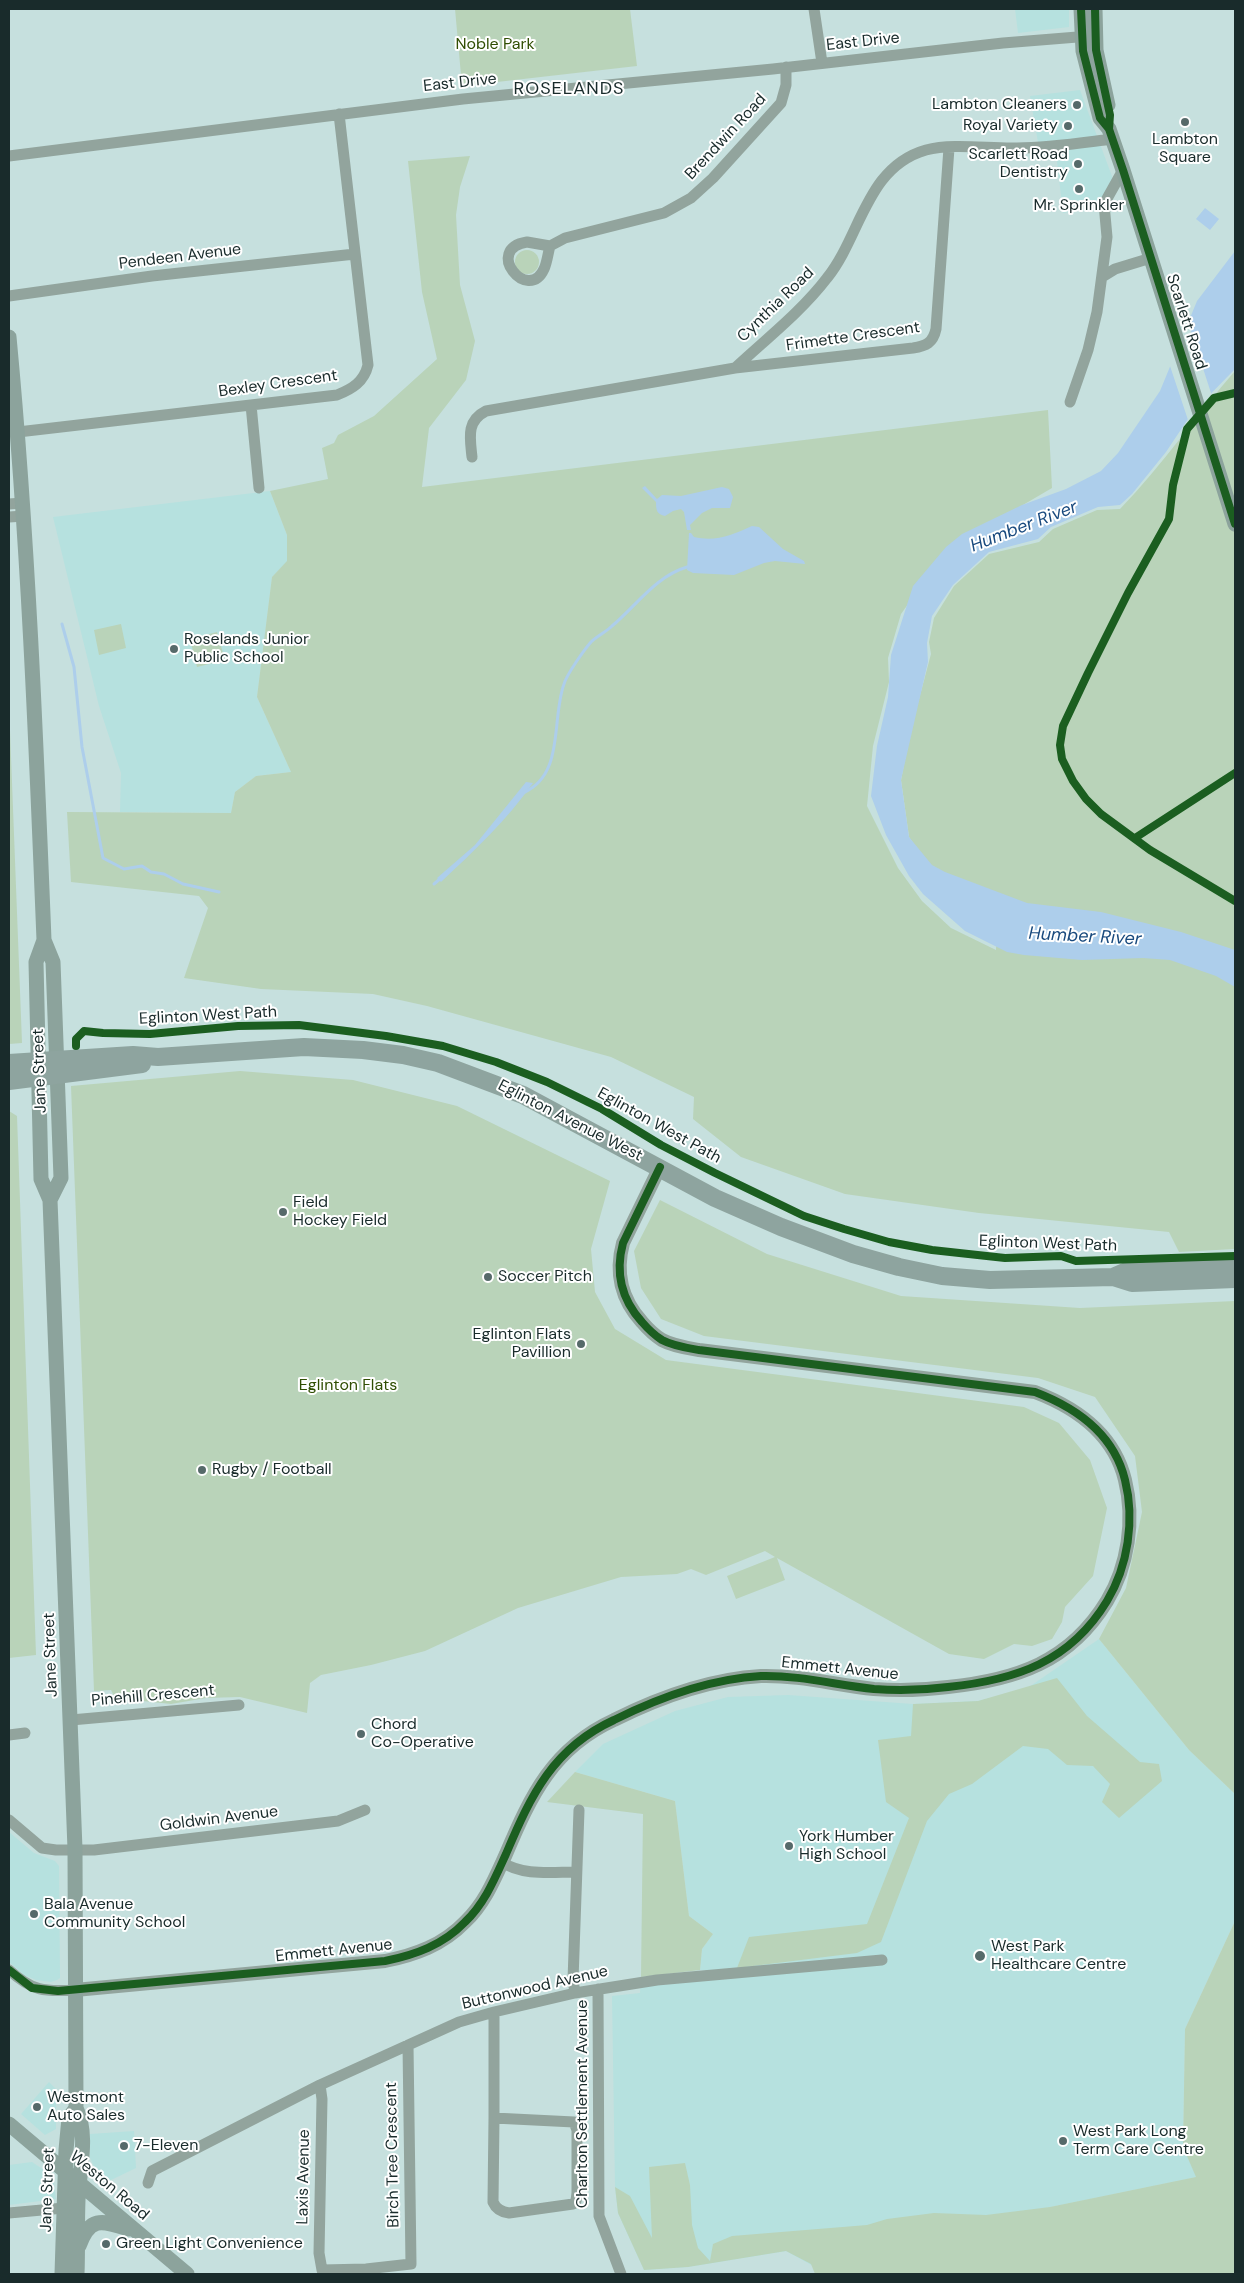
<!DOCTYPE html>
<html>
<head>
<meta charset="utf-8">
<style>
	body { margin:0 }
	#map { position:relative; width:1244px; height:2283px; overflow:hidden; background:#c6e0de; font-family:"DM Sans",sans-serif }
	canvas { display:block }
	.frame { position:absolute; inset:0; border:10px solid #192b2b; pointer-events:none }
</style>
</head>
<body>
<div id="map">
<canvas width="1244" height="2283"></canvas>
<div class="frame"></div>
</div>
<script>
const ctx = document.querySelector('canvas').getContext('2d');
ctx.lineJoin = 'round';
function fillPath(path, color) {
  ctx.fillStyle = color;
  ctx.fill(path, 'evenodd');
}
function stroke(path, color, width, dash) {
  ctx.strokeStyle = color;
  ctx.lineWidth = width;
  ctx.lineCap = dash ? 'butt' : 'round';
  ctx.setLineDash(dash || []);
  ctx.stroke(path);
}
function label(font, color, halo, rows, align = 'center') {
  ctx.font = font + ' "DM Sans",sans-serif';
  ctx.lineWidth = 4;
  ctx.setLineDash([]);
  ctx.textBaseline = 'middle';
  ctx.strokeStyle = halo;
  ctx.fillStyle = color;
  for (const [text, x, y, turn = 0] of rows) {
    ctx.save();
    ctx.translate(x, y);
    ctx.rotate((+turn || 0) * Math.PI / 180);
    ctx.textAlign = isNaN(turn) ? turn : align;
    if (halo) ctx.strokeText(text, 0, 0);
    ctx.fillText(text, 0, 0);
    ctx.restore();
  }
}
const built = new Path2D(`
	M1015 9H1069V27L1018 33Z
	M1080 90 1113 179 1098 207 1063 213 1056 153 1040 154 1030 96Z
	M270 491 287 535V562L272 577 257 697 291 772 256 776 235 792 231 813 120 812 121 773 99 706 53 517Z
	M1099 1639 1189 1750 1235 1794V1921L1185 2029 1183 2147 1197 2177 906 2237 813 2266 786 2251 688 2267 644 2270 618 2213 615 2187 612 1996 640 1993 641 1977 710 1970H700L702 1949 713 1934 689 1916 675 1801 575 1772 603 1744 675 1711 728 1697 788 1695 913 1704 978 1701 1026 1689Z
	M9 1832 34 1853 55 1861 59 1866 60 1978 57 1980 51 1982 36 1980 24 1975 9 1962Z
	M49 2082 56 2089V2129L45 2135 21 2114Z
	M134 2131 136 2168 109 2181 103 2180 100 2178 90 2158V2134Z
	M32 2162 53 2176 56 2199 9 2205V2165Z`);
const green = new Path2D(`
	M455 9H630L637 66 462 86Z
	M470 156 460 187 456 215 460 285 475 341 466 380 429 428 422 487 1048 410 1052 488 999 519 929 575 901 614 888 658 889 682 873 746 867 806 898 868 922 901 951 928 996 950 997 900 929 867 909 837 901 780 911 729 931 654 929 642 934 618 954 586 989 554 1039 542 1053 529 1097 510 1120 509C1162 466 1197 414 1235 371V1249L1179 1252 1169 1232 979 1213 845 1194 741 1157 693 1119 694 1097 611 1057 427 1006 373 994 261 989 184 978 208 908 199 896 71 882 67 812 231 813 235 792 256 776 291 772 257 697 272 577 287 561V535L270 491 328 479 322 448 334 443 338 435 374 416 437 359 422 292 408 161Z
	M515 262a12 12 0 1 1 24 0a12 12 0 1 1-24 0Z
	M121 624 126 648 99 655 94 630Z
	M217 632 225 660 197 667 190 639Z
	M9 704 22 1043 9 1044Z
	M240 1071 353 1080 457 1106 610 1181 591 1249 595 1292 615 1329 666 1360 1024 1407 1059 1423 1090 1460 1107 1508 1093 1576 1065 1607 1062 1622 1052 1639 1032 1646 1014 1644 984 1659 949 1654 777 1558 785 1580 736 1599 727 1576 775 1557 765 1551 706 1575 691 1569 677 1574 621 1577 518 1608 425 1651 371 1665 321 1675 310 1683 307 1713 240 1697 206 1698 171 1704 134 1700 114 1696 111 1690 94 1691 71 1086Z
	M9 1111 17 1116 36 1655 9 1658Z
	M660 1200 767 1254 901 1296 1080 1308 1235 1301V1794L1189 1750 1099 1639 1126 1588 1142 1512 1135 1456 1095 1397 1038 1378 704 1336 661 1319 641 1288 634 1251Z
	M1057 1678 1087 1716 1140 1762 1159 1764 1162 1781 1119 1818 1102 1802 1110 1784 1093 1766 1067 1765 1048 1749 1023 1746 972 1784 949 1794 927 1821 881 1942 857 1953 737 1968 749 1937 867 1924 909 1818 886 1802 878 1740 911 1736 913 1704 978 1701Z
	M575 1772 675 1801 689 1916 713 1934 702 1949 700 1970 641 1977 643 1814 547 1802Z
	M1235 1921V2274H815L811 2264 786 2251 688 2267 644 2270 618 2213 615 2187 630 2196 652 2238 649 2167 685 2163 690 2185 692 2225 698 2248 710 2261 713 2244 732 2236 867 2225 887 2219 934 2213 986 2215 1050 2207 1196 2177 1183 2147 1185 2029Z`);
const water = new Path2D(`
	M1205 208 1219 219 1210 230 1196 219Z
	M1235 251V369L1192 413 1166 452 1132 494 1120 505 1098 507 1051 527 1038 539 989 552 953 585 932 616 927 643 928 662 901 780 909 837 932 865 945 872 1027 903 1101 912 1181 932 1235 950V987L1216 976 1170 960 1143 958 1082 960 1024 955 1007 952 965 931 923 894 909 876 886 835 871 796 877 746 888 697 891 655 913 586 946 547 962 534 1022 505 1066 489 1101 471 1118 453 1160 391 1197 301Z
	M645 486 657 499 662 495 681 496 722 487 729 489 733 497 730 508H712L702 513 690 525 691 530H687L684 512 681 509 673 511 665 516C657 514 656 511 656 502L642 488Z
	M752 526 759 527 783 549 804 561 805 564 775 561 764 563 734 575 693 573 687 570 689 533H691L694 537C716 542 732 535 752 526Z
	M526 782 533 783C507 820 474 851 441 882L437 878 475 845Z`);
const pier = new Path2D(`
	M1187 319 1212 396 1189 423 1169 363Z`);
const stream = new Path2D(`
	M62 624 74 667 82 747 103 858 124 869 142 866 151 872 164 874 183 884 219 892
	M523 793C565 775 551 720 564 684 567 674 584 650 591 642 597 636 606 632 612 626 636 606 656 576 687 567
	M434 884 441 878`);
const minor = new Path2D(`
	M814 9 822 63
	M9 156 463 99 773 69 1003 43 1090 36
	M527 242 550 246C548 253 547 263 544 269 528 304 483 249 527 242Z
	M550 246 565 238 664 213 691 198 713 178 781 103 786 85V67
	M1102 277 1115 269 1151 258
	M9 296 152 276 355 254
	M735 368C766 339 801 312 827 278 861 236 866 167 926 150 953 143 990 149 1017 148 1049 148 1080 143 1112 139
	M1070 402 1088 350 1097 312 1107 237 1104 204 1123 170
	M251 405 259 488
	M18 432 337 395C352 389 364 382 368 365L339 114
	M472 457C470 438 466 421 486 411L735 368 913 348C926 346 933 343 936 329L949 148
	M9 504 23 503
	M9 517 24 516
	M71 1720 239 1705
	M9 1735 25 1733
	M9 1820 42 1848 56 1850H94L338 1821 365 1810
	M502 1862C522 1876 552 1872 575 1872
	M9 1970C32 1991 44 1992 75 1990
	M598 1989 599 2216 621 2274
	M575 1993 573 1980 579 1810
	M320 2085 322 2099 319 2253 322 2270 366 2269 411 2264 408 2045
	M494 2118 574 2122 577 2130V2193L576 2201 573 2204 509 2213C501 2212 496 2209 493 2202Z
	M494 2118V2012
	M148 2183 152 2171 320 2085 459 2022 494 2012 575 1993 657 1980 882 1960
	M9 2213 64 2208`);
const tertiary = new Path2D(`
	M75 1990 385 1961C415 1955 443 1945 465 1922 485 1903 495 1878 506 1854 531 1795 553 1748 614 1720 660 1697 709 1679 761 1676 799 1675 836 1685 874 1689 899 1691 924 1690 948 1687 1016 1680 1070 1662 1107 1601 1128 1566 1135 1520 1125 1480 1114 1434 1077 1408 1035 1392L699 1350C687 1348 673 1346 662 1340 654 1335 648 1329 642 1322 621 1299 615 1273 623 1243L660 1167`);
const secondary = new Path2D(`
	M1081 9 1083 51 1100 118 1109 129 1123 170 1235 524
	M1095 9 1096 50 1108 105
	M9 337C28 538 36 739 44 940L53 962 61 1178 50 1200
	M44 940 36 962 41 1179 50 1200 75 1849 76 2108C89 2135 79 2171 78 2200 77 2225 78 2250 77 2274
	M9 2124 187 2274
	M79 2246C90 2215 103 2221 129 2229
	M62 2274 66 2150 69 2118 76 2108`);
const primary = new Path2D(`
	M9 1063 133 1055 158 1057 304 1047 363 1050 403 1055 438 1063 523 1095 715 1198 781 1227 853 1254 899 1267 942 1276 990 1280 1113 1277 1132 1283 1235 1279
	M9 1081 142 1064
	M1113 1277 1129 1270 1235 1265`);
const cycleway = new Path2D(`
	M1081 9 1083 51 1100 118 1109 129 1123 170 1235 524
	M1095 9 1096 50 1110 115 1109 129
	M1235 393 1214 398 1187 429 1173 485 1169 519 1128 593 1088 673 1063 726 1060 745 1062 759 1073 781 1086 799 1101 814 1150 850 1235 901
	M1135 838 1235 773
	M76 1046V1039L84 1031 103 1033 150 1034 238 1026 299 1025 386 1036 443 1046 496 1062 547 1082 602 1109 661 1145 715 1173 804 1216 844 1229 889 1242 932 1250 1005 1258 1061 1256 1076 1261 1235 1256
	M9 1970 32 1988 58 1991 385 1961C415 1955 443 1945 465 1922 485 1903 495 1878 506 1854 531 1795 553 1748 614 1720 660 1697 709 1679 761 1676 799 1675 836 1685 874 1689 899 1691 924 1690 948 1687 1016 1680 1070 1662 1107 1601 1128 1566 1135 1520 1125 1480 1114 1434 1077 1408 1035 1392L699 1350C687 1348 673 1346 662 1340 654 1335 648 1329 642 1322 621 1299 615 1273 623 1243L660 1167`);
const markers = [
	[1077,105,5,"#566a6a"],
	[1185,122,5,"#566a6a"],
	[1068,126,5,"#566a6a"],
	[1078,164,5,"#566a6a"],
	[1079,189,5,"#566a6a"],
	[174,649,5,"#566a6a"],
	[283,1212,5,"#566a6a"],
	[488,1277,5,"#566a6a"],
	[581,1344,5,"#566a6a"],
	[202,1470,5,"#566a6a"],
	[361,1734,5,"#566a6a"],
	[789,1846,5,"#566a6a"],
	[34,1914,5,"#566a6a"],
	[980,1956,6,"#566a6a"],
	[37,2107,5,"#566a6a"],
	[1063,2141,5,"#566a6a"],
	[124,2146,5,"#566a6a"],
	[106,2244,5,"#566a6a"]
];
const streetNames = [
	["East Drive",863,42,-6],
	["East Drive",460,83,-6],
	["Brendwin Road",726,137,-47],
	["Pendeen Avenue",180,257,-7],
	["Cynthia Road",776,305,-44],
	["Scarlett Road",1186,322,72],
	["Frimette Crescent",853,337,-8],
	["Bexley Crescent",278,384,-8],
	["Eglinton West Path",208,1016,-3],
	["Jane Street",40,1071,-92],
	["Eglinton Avenue West",570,1121,27],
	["Eglinton West Path",659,1126,29],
	["Eglinton West Path",1048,1244,2],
	["Jane Street",51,1655,-92],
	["Emmett Avenue",840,1669,6],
	["Pinehill Crescent",153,1696,-5],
	["Goldwin Avenue",219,1819,-7],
	["Emmett Avenue",334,1951,-6],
	["Buttonwood Avenue",535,1988,-13],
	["Charlton Settlement Avenue",583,2104,-90],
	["Birch Tree Crescent",393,2155,-91],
	["Laxis Avenue",304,2177,-89],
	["Weston Road",109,2186,40],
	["Jane Street",48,2190,-88]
];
const parkNames = [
	["Noble Park",495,45],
	["Eglinton Flats",348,1386]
];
const poiNames = [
	["Lambton Cleaners",1067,105,"right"],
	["Royal Variety",1058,126,"right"],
	["Lambton",1185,140,"center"],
	["Square",1185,158,"center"],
	["Scarlett Road",1068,155,"right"],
	["Dentistry",1068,173,"right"],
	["Mr. Sprinkler",1079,206,"center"],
	["Roselands Junior",184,640],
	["Public School",184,658],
	["Field",293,1203],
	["Hockey Field",293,1221],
	["Soccer Pitch",498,1277],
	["Eglinton Flats",571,1335,"right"],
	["Pavillion",571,1353,"right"],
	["Rugby / Football",212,1470],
	["Chord",371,1725],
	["Co-Operative",371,1743],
	["York Humber",799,1837],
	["High School",799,1855],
	["Bala Avenue",44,1905],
	["Community School",44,1923],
	["West Park",991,1947],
	["Healthcare Centre",991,1965],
	["Westmont",47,2098],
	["Auto Sales",47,2116],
	["West Park Long",1073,2132],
	["Term Care Centre",1073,2150],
	["7-Eleven",134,2146],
	["Green Light Convenience",116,2244]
];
const neighbourhoodNames = [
	["ROSELANDS",569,89]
];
const waterNames = [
	["Humber River",1024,527,-21],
	["Humber River",1085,937,3]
];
fillPath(built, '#b6e1df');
fillPath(green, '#b9d3b9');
fillPath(water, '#adceeb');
fillPath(pier, '#c6e0de');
stroke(stream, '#adceeb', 3);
stroke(minor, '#92a49d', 11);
stroke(tertiary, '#92a49d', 14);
stroke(secondary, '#8ca39c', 15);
stroke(primary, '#8ea49f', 18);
stroke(cycleway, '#1b5e20', 8);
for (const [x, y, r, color] of markers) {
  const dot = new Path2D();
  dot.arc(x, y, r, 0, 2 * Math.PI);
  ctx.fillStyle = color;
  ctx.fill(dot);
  stroke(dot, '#fff', 2);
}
label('16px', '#192b2b', '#fff', streetNames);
label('16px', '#304e03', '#fff', parkNames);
label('16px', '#192b2b', '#fff', poiNames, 'left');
ctx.letterSpacing = '1px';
label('18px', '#192b2b', '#fff', neighbourhoodNames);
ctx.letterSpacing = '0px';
label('italic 18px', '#194a7e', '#fff', waterNames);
</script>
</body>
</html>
